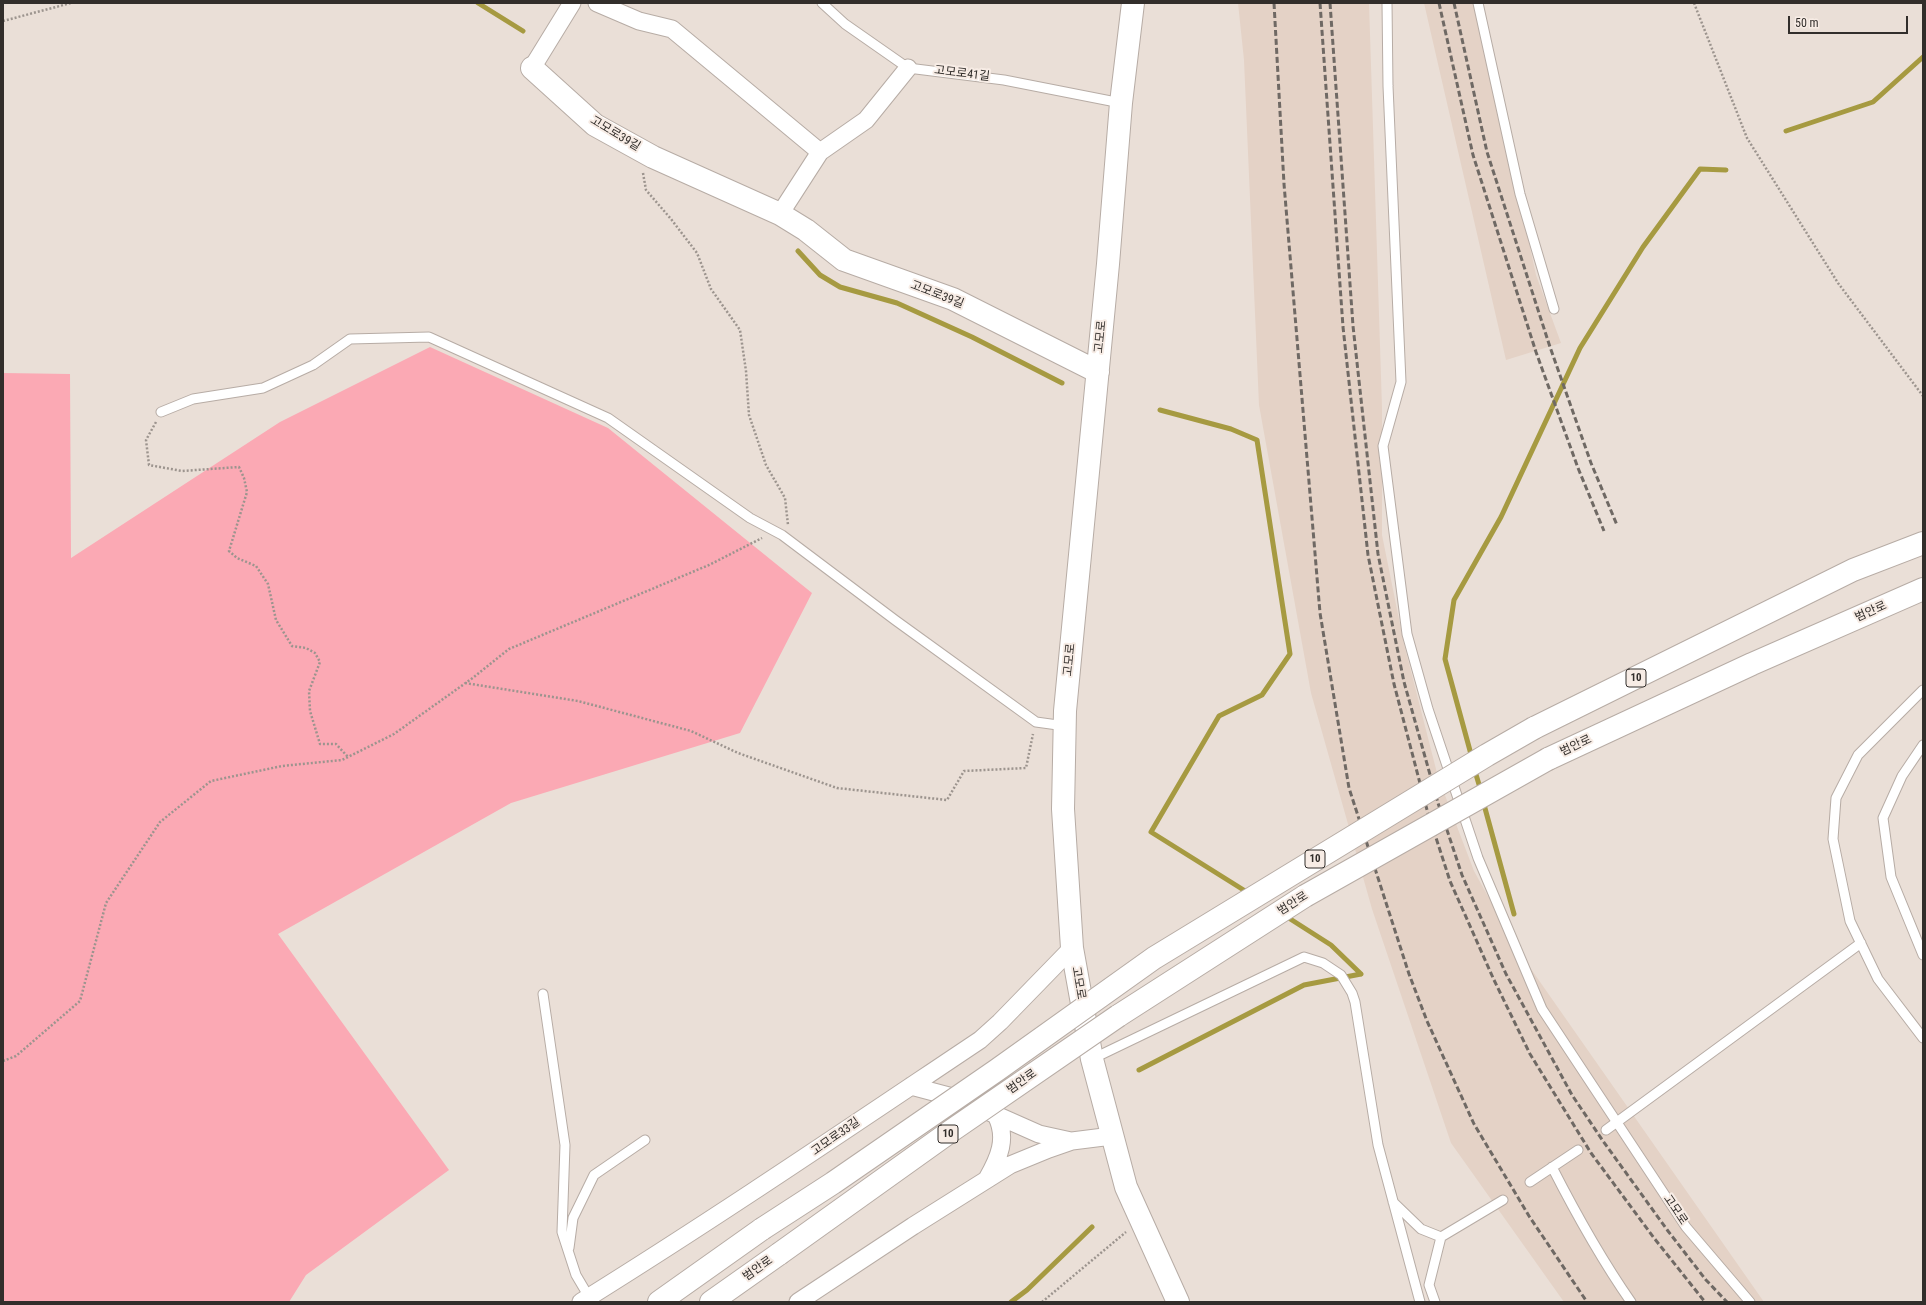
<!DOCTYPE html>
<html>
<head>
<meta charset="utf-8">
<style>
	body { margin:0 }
	#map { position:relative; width:1926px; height:1305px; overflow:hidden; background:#eadfd7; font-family:"Roboto Condensed",sans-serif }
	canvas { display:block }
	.frame { position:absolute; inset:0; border:4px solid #322e2b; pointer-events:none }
	.scale { position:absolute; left:1788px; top:16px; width:120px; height:18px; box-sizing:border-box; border:2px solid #322e2b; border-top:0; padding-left:5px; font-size:12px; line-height:14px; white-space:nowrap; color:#322e2b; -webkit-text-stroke:3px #f7ece5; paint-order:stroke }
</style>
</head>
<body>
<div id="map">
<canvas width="1926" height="1305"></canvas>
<div class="frame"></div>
<div class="scale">50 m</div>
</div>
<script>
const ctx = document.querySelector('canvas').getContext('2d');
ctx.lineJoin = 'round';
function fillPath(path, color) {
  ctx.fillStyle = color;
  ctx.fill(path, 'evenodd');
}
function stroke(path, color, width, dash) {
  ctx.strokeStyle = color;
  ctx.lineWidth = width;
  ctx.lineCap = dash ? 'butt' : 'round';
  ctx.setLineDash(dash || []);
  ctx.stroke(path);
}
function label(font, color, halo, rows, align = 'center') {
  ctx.font = font + ' "Roboto Condensed","Noto Sans KR",sans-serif';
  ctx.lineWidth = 4;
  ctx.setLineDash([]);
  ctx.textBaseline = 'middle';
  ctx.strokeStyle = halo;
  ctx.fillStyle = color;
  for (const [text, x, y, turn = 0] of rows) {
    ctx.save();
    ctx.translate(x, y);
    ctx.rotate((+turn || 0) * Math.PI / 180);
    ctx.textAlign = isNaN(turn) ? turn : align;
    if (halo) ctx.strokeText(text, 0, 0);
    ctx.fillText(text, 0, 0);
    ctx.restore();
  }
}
const built = new Path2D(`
	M1238 3H1369L1382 408V535L1404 644 1438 777 1474 871 1517 949 1764 1302H1564L1451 1143 1372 909 1311 693 1259 405 1244 60Z
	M1424 3H1477L1536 275 1561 343 1506 360Z`);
const green = new Path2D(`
	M430 347 608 428 812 593 740 733 511 803 278 934 449 1170 306 1275 289 1302H3V373L70 374 71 558 280 422Z`);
const stream = new Path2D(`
	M478 3 523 31
	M1786 131 1873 102 1923 57
	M798 251 820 275 840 287 897 303 972 337 1062 383
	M1160 410 1231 429 1257 440 1290 654 1262 695 1219 716 1151 832 1250 894
	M1472 758 1445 659 1454 600 1501 517 1580 348 1643 247 1700 169 1726 170
	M1474 768 1481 791
	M1483 801 1514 914
	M1284 915 1331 945 1361 974
	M1139 1070 1304 985 1361 974
	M1011 1302 1027 1290 1092 1227`);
const path = new Path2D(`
	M1694 3 1747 138 1838 283 1923 396
	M3 21 71 3
	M643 173 646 190 671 219 697 253 711 289 740 330 746 371 749 415 766 465 785 498 788 525
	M156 422 146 440 149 465 182 471 239 467 244 478 247 492 229 551 237 558 256 566 268 584 276 620 292 646 306 648 315 653 320 662 309 691 310 711 320 744H336L348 757
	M465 683 578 701 691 731 738 753 837 788 947 800 964 771 1026 768 1033 734
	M3 1061 16 1056 80 1001 106 903 160 822 211 781 282 766 342 760 394 734 474 677 509 649 709 565 762 538
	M1042 1302 1126 1232`);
const lane = new Path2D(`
	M822 3 845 24 908 68 1004 80 1121 103
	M1387 3 1388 86 1401 382 1383 446 1407 634 1428 709 1478 858 1542 1009 1686 1227 1750 1302
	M1478 3 1520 194 1554 309
	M161 412 193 399 263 388 313 365 350 339 429 337 608 418 750 518 782 535 895 620 1036 722 1065 726
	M1923 690 1858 755 1836 798 1833 839 1850 921 1878 979 1923 1038
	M1923 745 1902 776 1883 818 1891 877 1923 955
	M543 994 565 1145 562 1232 576 1275 589 1297
	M1092 1059 1304 957 1323 963 1341 975 1352 993 1355 1002 1378 1145 1420 1302
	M1606 1130 1861 943
	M1552 1167C1576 1214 1601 1259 1631 1302
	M1530 1182 1578 1150
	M1393 1202 1421 1229 1441 1237
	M569 1248 573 1218 594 1175 645 1140
	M1435 1302 1429 1285 1441 1237 1503 1200`);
const street = new Path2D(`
	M597 3 639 21 672 29 820 152
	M532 68 572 3
	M780 214 820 152 866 120 908 68
	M911 1086 960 1099 1039 1134 1071 1141
	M987 1179C999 1158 1008 1138 996 1115
	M581 1302C716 1218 847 1129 980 1040L1000 1022 1072 948
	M798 1302 913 1226 1010 1165 1049 1149 1072 1141 1112 1136`);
const secondary = new Path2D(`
	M1133 3 1121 103 1108 264 1065 711 1063 809 1072 948 1092 1059 1126 1187 1178 1302
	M532 68 595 125 653 157 780 214 806 230 844 260 953 299 1098 372`);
const highway = new Path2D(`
	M1534 728 1853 570 1923 543
	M1548 759 1752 664 1923 589
	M1118 1016 1305 896
	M659 1302 762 1229
	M711 1302 779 1254`);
const rail = new Path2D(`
	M1274 3 1284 184 1320 613 1349 788 1409 974 1427 1021 1474 1124 1529 1216 1587 1302
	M1320 3 1343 327 1368 555 1394 684 1427 810 1450 881 1494 980 1530 1054 1591 1153 1654 1238 1705 1302
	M1330 3 1353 326 1378 554 1404 682 1438 803 1462 875 1506 974 1572 1095 1603 1141 1668 1231 1706 1280 1727 1302
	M1439 3 1473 155 1536 352 1578 468 1604 531
	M1454 3 1487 152 1550 347 1591 463 1617 525`);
const highwayBridge = new Path2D(`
	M1305 896 1548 759
	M762 1229 833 1183 997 1070 1154 958 1487 755 1534 728
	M779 1254 951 1131 1118 1016`);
const shields = [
	[1636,678,20],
	[1315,859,20],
	[948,1134,20]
];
const shieldNames = [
	["10",1636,678],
	["10",1315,859],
	["10",948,1134]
];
const streetNames = [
	["고모로41길",962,74,7],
	["고모로39길",615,134,31],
	["고모로39길",937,295,21],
	["고모로",1101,337,-84],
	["범안로",1871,612,-24],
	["고모로",1070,660,-84],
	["범안로",1576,746,-25],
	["범안로",1293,904,-32],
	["고모로",1078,983,80],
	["범안로",1022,1082,-35],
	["고모로33길",836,1137,-35],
	["고모로",1675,1210,56],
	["범안로",758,1269,-35]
];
fillPath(built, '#e4d2c6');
fillPath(green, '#fba9b4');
stroke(stream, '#a69a41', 5);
stroke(lane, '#b7aca5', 11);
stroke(street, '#b7aca5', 19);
stroke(secondary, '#b7aca5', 24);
stroke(highway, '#b7aca5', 24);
stroke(path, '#9c948e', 2.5, [2, 2]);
stroke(lane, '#fff', 9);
stroke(street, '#fff', 17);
stroke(secondary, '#fff', 22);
stroke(highway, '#fff', 22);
stroke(rail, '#6f6964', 3, [6, 3]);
stroke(highwayBridge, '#b7aca5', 24, []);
stroke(highwayBridge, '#fff', 22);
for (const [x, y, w] of shields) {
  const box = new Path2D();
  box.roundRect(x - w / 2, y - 9, w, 18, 3);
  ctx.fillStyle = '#f7ece5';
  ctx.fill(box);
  stroke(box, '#322e2b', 1);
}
label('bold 11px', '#322e2b', null, shieldNames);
label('12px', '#322e2b', '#f7ece5', streetNames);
</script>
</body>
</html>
